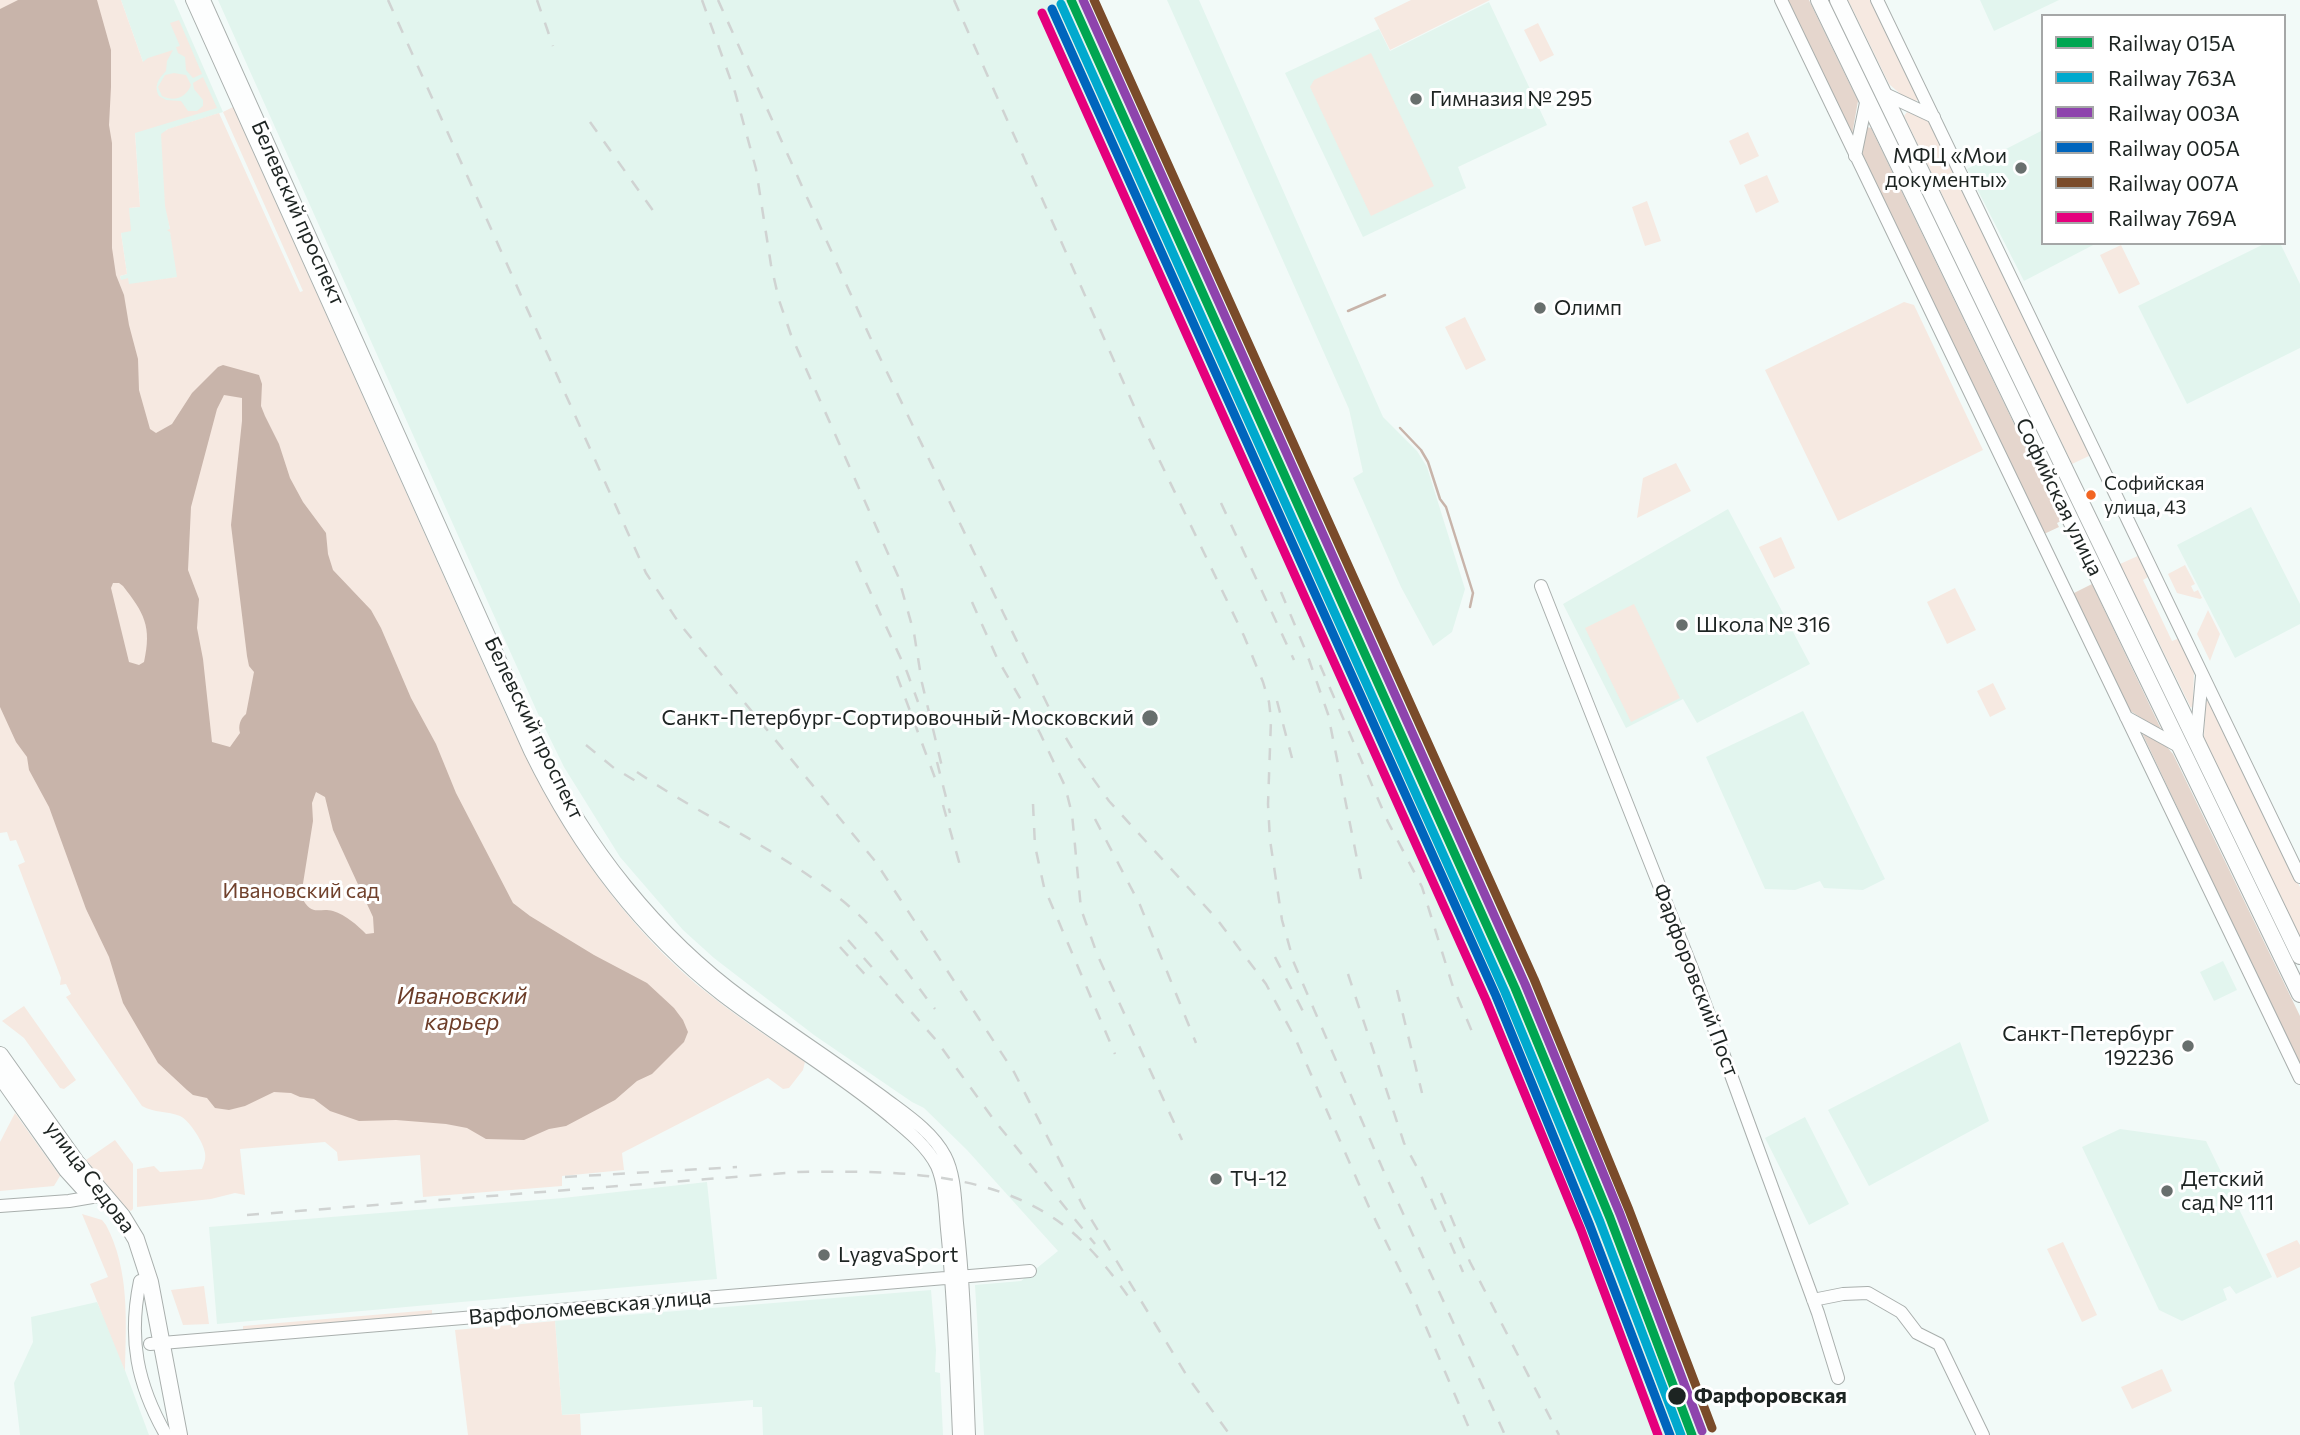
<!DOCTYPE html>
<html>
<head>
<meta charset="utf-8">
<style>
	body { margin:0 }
	#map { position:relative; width:2300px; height:1435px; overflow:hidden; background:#f2faf8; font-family:Commissioner,sans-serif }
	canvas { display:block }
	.legend { position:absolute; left:2041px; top:14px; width:245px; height:231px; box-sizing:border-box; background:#fff; border:2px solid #a5a7a7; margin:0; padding:9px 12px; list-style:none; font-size:21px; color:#1d2422 }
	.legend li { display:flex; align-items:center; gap:14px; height:35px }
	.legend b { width:35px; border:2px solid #a5a7a7 }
</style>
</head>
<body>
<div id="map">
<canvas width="2300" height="1435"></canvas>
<ul class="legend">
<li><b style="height:9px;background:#00a651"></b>Railway 015А</li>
<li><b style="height:9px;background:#00a9ce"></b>Railway 763А</li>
<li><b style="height:9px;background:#8e44ad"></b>Railway 003А</li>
<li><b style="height:9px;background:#0065bd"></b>Railway 005А</li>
<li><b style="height:9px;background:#7a4b2a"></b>Railway 007А</li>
<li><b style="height:9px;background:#e5007d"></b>Railway 769А</li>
</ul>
</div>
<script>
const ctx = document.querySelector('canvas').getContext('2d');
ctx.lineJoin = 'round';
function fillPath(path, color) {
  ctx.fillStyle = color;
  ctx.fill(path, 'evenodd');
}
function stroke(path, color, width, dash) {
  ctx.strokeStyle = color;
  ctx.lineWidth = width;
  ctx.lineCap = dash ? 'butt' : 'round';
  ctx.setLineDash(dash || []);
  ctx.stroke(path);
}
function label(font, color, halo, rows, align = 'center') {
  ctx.font = font + ' Commissioner,sans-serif';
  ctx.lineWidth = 6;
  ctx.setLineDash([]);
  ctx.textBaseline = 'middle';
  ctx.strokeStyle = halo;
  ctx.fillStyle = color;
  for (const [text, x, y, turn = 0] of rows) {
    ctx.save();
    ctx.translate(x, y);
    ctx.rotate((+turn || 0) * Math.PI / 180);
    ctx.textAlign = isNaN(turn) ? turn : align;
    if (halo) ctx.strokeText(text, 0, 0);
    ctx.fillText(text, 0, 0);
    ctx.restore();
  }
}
const built = new Path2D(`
	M121 0H174L223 112 166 130V206L178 277 129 285 121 280 120 276 127 274 121 233 129 208 140 207 135 133 143 62Z
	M218 0H1086L1619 1200 1707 1435H984L975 1285 1021 1281 1058 1251 967 1150 924 1108 912 1102 814 1035 714 958 683 930 620 857 564 767 539 716Z
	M1167 0H1199L1383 417 1417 451 1427 467 1465 589 1452 632 1433 646 1401 587 1353 478 1363 472 1349 409Z
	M1980 0H2059L1994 31Z
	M1489 2 1547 125 1458 167 1466 188 1363 237 1285 73 1379 29 1390 51Z
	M2043 130V243H2097L2024 281 1967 169Z
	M2266 243H2280L2300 284V348L2187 404 2138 306Z
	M2251 507 2300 604V624L2235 658 2177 545Z
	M1728 509 1810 664 1697 723 1683 699 1626 728 1563 604Z
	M1803 711 1885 879 1863 890 1824 888 1820 881 1795 890 1765 889 1706 757Z
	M2223 961 2237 990 2214 1001 2200 972Z
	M1960 1042 1989 1121 1869 1186 1828 1110Z
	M1805 1117 1849 1204 1809 1225 1765 1138Z
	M2120 1129 2206 1141 2272 1277 2236 1294 2230 1286 2223 1289 2227 1300 2182 1321 2159 1310 2082 1147Z
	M707 1182 717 1279 217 1324 209 1227 563 1198Z
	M931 1290 936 1350 935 1372 940 1373 943 1435H763L762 1407H753V1400L562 1415 555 1321Z
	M97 1302 110 1330 149 1435H20L14 1383 33 1342 31 1317Z`);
const green = new Path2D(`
	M0 0H121L143 62 148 58 173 50 167 61 166 71C159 78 153 86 159 96L166 100 181 101 188 111H197L203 106V100L194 89 193 83 203 77 217 108 135 133 140 207 129 208 131 231 121 233 127 274 120 276 121 280 128 278 129 284 177 277 170 232 167 230 170 229 165 206 161 134 168 129 219 113 300 292 303 291 223 112 233 107 506 715C553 818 609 909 696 984 730 1012 768 1037 805 1062L803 1070 789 1088 783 1089 768 1078 622 1153 624 1170 562 1176V1186L423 1197 420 1155 338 1161 337 1152 325 1142 240 1149 245 1195 235 1193 211 1199 137 1207V1169L154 1166 160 1172 202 1169C204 1164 206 1159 205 1153 204 1143 189 1120 180 1116 168 1111 154 1113 142 1106L66 997 71 994 66 984 60 985 61 978 18 865 25 862 16 840 10 841 7 832 0 833Z
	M1411 0H1490L1390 50 1374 18Z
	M1848 0H1871L1919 99 1916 101 1904 97 1889 84Z
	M179 20 202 74 193 78 186 70 185 57 178 53 176 47 180 46 170 23Z
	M1538 23 1554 55 1540 62 1524 30Z
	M1371 53 1434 186 1371 216 1310 87 1314 80Z
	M174 73 186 75 191 85C186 98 174 102 162 96L158 87 165 75Z
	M1907 112 1927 120 1931 125 2091 455 2072 464 1907 122 1904 116Z
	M1748 132 1759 156 1740 165 1729 141Z
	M1767 175 1779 202 1756 213 1744 185Z
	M1647 201 1661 241 1645 246 1632 207Z
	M2121 245 2140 284 2119 294 2100 255Z
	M1904 302 1914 305 1983 450 1838 521 1765 370Z
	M1465 317 1486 360 1466 370 1445 327Z
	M1676 463 1691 491 1637 518 1643 478Z
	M1781 537 1795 568 1774 578 1759 547Z
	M2140 555 2150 576 2143 580 2172 641 2180 638 2194 670 2193 705 2191 708 2120 564Z
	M2185 565 2195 584 2191 586 2194 592 2198 590 2202 598 2200 599 2177 593 2168 574Z
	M1955 588 1976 630 1947 644 1927 602Z
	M1634 604 1680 698 1631 722 1585 628Z
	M2208 610 2220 634 2210 661 2197 634Z
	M1993 683 2006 709 1990 717 1977 691Z
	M2208 701 2300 887V937L2204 738 2205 702Z
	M24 1006 76 1080 64 1089 60 1088 24 1038 2 1021Z
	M15 1113 60 1176 54 1186 0 1191V1142Z
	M115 1140 133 1164V1209L131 1211 127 1209 86 1160Z
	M82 1214 102 1220 106 1225C130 1270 126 1322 125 1371L90 1284 108 1277Z
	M2297 1240 2300 1245V1267L2277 1278 2266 1254Z
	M2063 1242 2097 1315 2082 1322 2047 1249Z
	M204 1286 209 1324 183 1325 171 1290Z
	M432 1310V1315L243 1331V1326Z
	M555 1321 562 1415 580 1414 581 1435H468L455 1330Z
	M2162 1369 2172 1391 2132 1409 2121 1387Z`);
const forest = new Path2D(`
	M1786 0H1809L1858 101 1852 135Z
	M1867 127 1871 128 2061 521 2057 523 2059 527 2044 534 1862 154Z
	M2092 584 2161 729V731L2129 710 2072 594Z
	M2142 733 2167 747 2173 754 2300 1016V1066Z`);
const water = new Path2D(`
	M18 0H97L111 50V87L109 125 112 143V248L116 275 124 295 129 325 138 359 139 390 150 429 156 433 172 424 192 393 218 367 223 365 259 375 262 384 261 406 265 416 279 444 290 478 303 502 326 533 328 554 333 570 371 610 381 628 411 698 436 744 456 793 513 903 530 916 594 955 647 983 674 1008 683 1020 688 1032 684 1042 652 1074 637 1081 615 1100 566 1126 549 1129 524 1140 486 1139 467 1128 446 1124 396 1120 359 1121 330 1111 314 1099 300 1097 291 1093 274 1092 245 1106 229 1110 215 1108 207 1098 193 1095 187 1090 158 1063 123 1003 109 957 86 909 49 807 29 770 27 757 16 742 0 707V9ZM224 395 242 398V421L231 525 247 656 249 666 254 672 246 714C240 719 238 726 240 733L230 747 212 742 203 659 197 628 199 599 188 570 191 507 217 409ZM113 583H119L123 586C144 613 152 626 144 662L139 665 129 662 111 588ZM316 792 325 797 333 830 373 917 374 933 366 934C357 925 346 915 333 911 318 907 312 918 301 896L313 821 312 803Z`);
const stream = new Path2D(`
	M1348 311 1385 295
	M1400 428 1421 450 1428 462 1440 499 1446 507 1473 593 1470 607`);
const minor = new Path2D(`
	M192 0 530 751C576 845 640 931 722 995 777 1037 837 1072 890 1116 907 1130 927 1146 937 1166 945 1185 945 1208 947 1229 954 1297 956 1366 959 1435
	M204 0 539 747C585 845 657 936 745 1000 790 1033 838 1064 884 1098 905 1114 932 1131 945 1156 955 1175 955 1201 957 1223 965 1294 966 1364 969 1435
	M1781 0 2300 1078
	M1877 0 2300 877
	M1883 93 1934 117
	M1855 156 1867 98
	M1541 586 1693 971 1818 1313 1838 1378
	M2126 717 2180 747
	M2196 742 2202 676
	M0 1206 69 1201 104 1195
	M140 1281C128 1339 137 1384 166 1435
	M1813 1300 1843 1294 1868 1293 1901 1312 1917 1333 1939 1344 1983 1435
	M150 1344 1030 1271`);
const major = new Path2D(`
	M1819 0 2300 994
	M1838 0 2300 956
	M0 1055 76 1162 122 1216 136 1239 150 1282 179 1435
	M0 1075 67 1170 86 1191`);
const rail = new Path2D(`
	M388 0 646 573 679 623 875 861 1014 1072 1083 1206 1187 1376 1230 1435
	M537 0 553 46
	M702 0 735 92 756 169 771 265 779 300 791 335 898 576 914 633 922 683 943 771
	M718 0 870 337 1052 714 1076 755 1109 801 1216 918 1266 984 1296 1040 1369 1207 1414 1299 1472 1435
	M954 0 1142 424 1244 636 1263 682 1269 702 1271 720 1268 804 1270 840 1282 920 1294 963 1384 1172 1505 1435
	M590 122 659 219
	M1221 503 1294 660
	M856 561 907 672 918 702
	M1281 592 1307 654 1328 714 1361 879
	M972 602 997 658 1040 733 1065 786 1072 814 1081 909 1097 954 1182 1140
	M1320 665 1388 822 1422 887 1452 984 1473 1034
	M897 676 935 778
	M1277 701 1292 758
	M586 745 614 768 644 786
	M937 762 950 813
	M637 772C706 819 786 852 850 907 883 935 908 975 935 1009
	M1033 804 1035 846 1044 887 1115 1054
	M943 805 961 869
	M1095 819 1140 905 1196 1043
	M848 940 936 1040 994 1120 1095 1244
	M840 947 871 981
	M1275 957 1307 1019
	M1348 974 1404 1143 1420 1173 1463 1272
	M1397 990 1422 1093
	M565 1177 737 1167
	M1441 1193 1470 1262 1559 1435
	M247 1215 798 1172C886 1171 988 1169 1062 1224 1089 1244 1111 1272 1130 1299`);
const rail1 = new Path2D(`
	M1071 0 1515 988 1610 1218 1692 1435`);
const rail2 = new Path2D(`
	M1061 4 1505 992 1600 1222 1681 1435`);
const rail3 = new Path2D(`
	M1083 0 1525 984 1620 1214 1702 1431`);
const rail4 = new Path2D(`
	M1052 9 1496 996 1590 1226 1670 1435`);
const rail5 = new Path2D(`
	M1094 0 1534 979 1629 1210 1712 1428`);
const rail6 = new Path2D(`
	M1042 13 1486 1000 1581 1230 1658 1435`);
const markers = [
	[1416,99,7,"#686f6d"],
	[2021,168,7,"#686f6d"],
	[1540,308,7,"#686f6d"],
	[2091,495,6,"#f26522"],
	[1682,625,7,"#686f6d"],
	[1150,718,9,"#686f6d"],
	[2188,1046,7,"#686f6d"],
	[1216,1179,7,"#686f6d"],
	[2167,1191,7,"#686f6d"],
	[824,1255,7,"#686f6d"],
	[1677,1396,10,"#1d2422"]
];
const busNames = [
	["Софийская",2104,484],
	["улица, 43",2104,508]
];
const poiNames = [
	["Гимназия № 295",1430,99],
	["МФЦ «Мои",2007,156,"right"],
	["документы»",2007,180,"right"],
	["Олимп",1554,308],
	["Школа № 316",1696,625],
	["Санкт-Петербург-Сортировочный-Московский",1134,718,"right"],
	["Санкт-Петербург",2174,1034,"right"],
	["192236",2174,1058,"right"],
	["ТЧ-12",1230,1179],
	["Детский",2181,1179],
	["сад № 111",2181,1203],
	["LyagvaSport",838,1255]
];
const streetNames = [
	["Белевский проспект",298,213,66],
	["Софийская улица",2059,497,64],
	["Белевский проспект",534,728,64],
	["Фарфоровский Пост",1696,980,69],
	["улица Седова",90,1177,53],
	["Варфоломеевская улица",590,1307,-5]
];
const parkNames = [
	["Ивановский сад",301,891]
];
const stopNames = [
	["Фарфоровская",1694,1396]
];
const waterNames = [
	["Ивановский",462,996],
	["карьер",462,1022]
];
fillPath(built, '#e2f5ee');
fillPath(green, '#f6e9e1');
fillPath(forest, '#e5d6cd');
fillPath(water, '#c8b4aa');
stroke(stream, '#c8b4aa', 2.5);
stroke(minor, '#a9afad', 14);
stroke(major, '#a9afad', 18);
stroke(minor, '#fdfefe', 12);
stroke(major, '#fdfefe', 16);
stroke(rail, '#d0d3d2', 2.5, [12, 12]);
stroke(rail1, '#00a651', 9);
stroke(rail2, '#00a9ce', 9);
stroke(rail3, '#8e44ad', 9);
stroke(rail4, '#0065bd', 9);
stroke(rail5, '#7a4b2a', 9);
stroke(rail6, '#e5007d', 9);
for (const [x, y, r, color] of markers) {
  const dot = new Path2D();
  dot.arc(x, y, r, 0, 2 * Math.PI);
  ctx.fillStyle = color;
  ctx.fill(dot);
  stroke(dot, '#fff', 2.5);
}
label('19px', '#1d2422', '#fff', busNames, 'left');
label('21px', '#1d2422', '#fff', poiNames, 'left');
label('21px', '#1d2422', '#fff', streetNames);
label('21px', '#71422d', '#fff', parkNames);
label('bold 21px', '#1d2422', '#fff', stopNames, 'left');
label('italic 23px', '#6c3d29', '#fff', waterNames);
</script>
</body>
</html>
